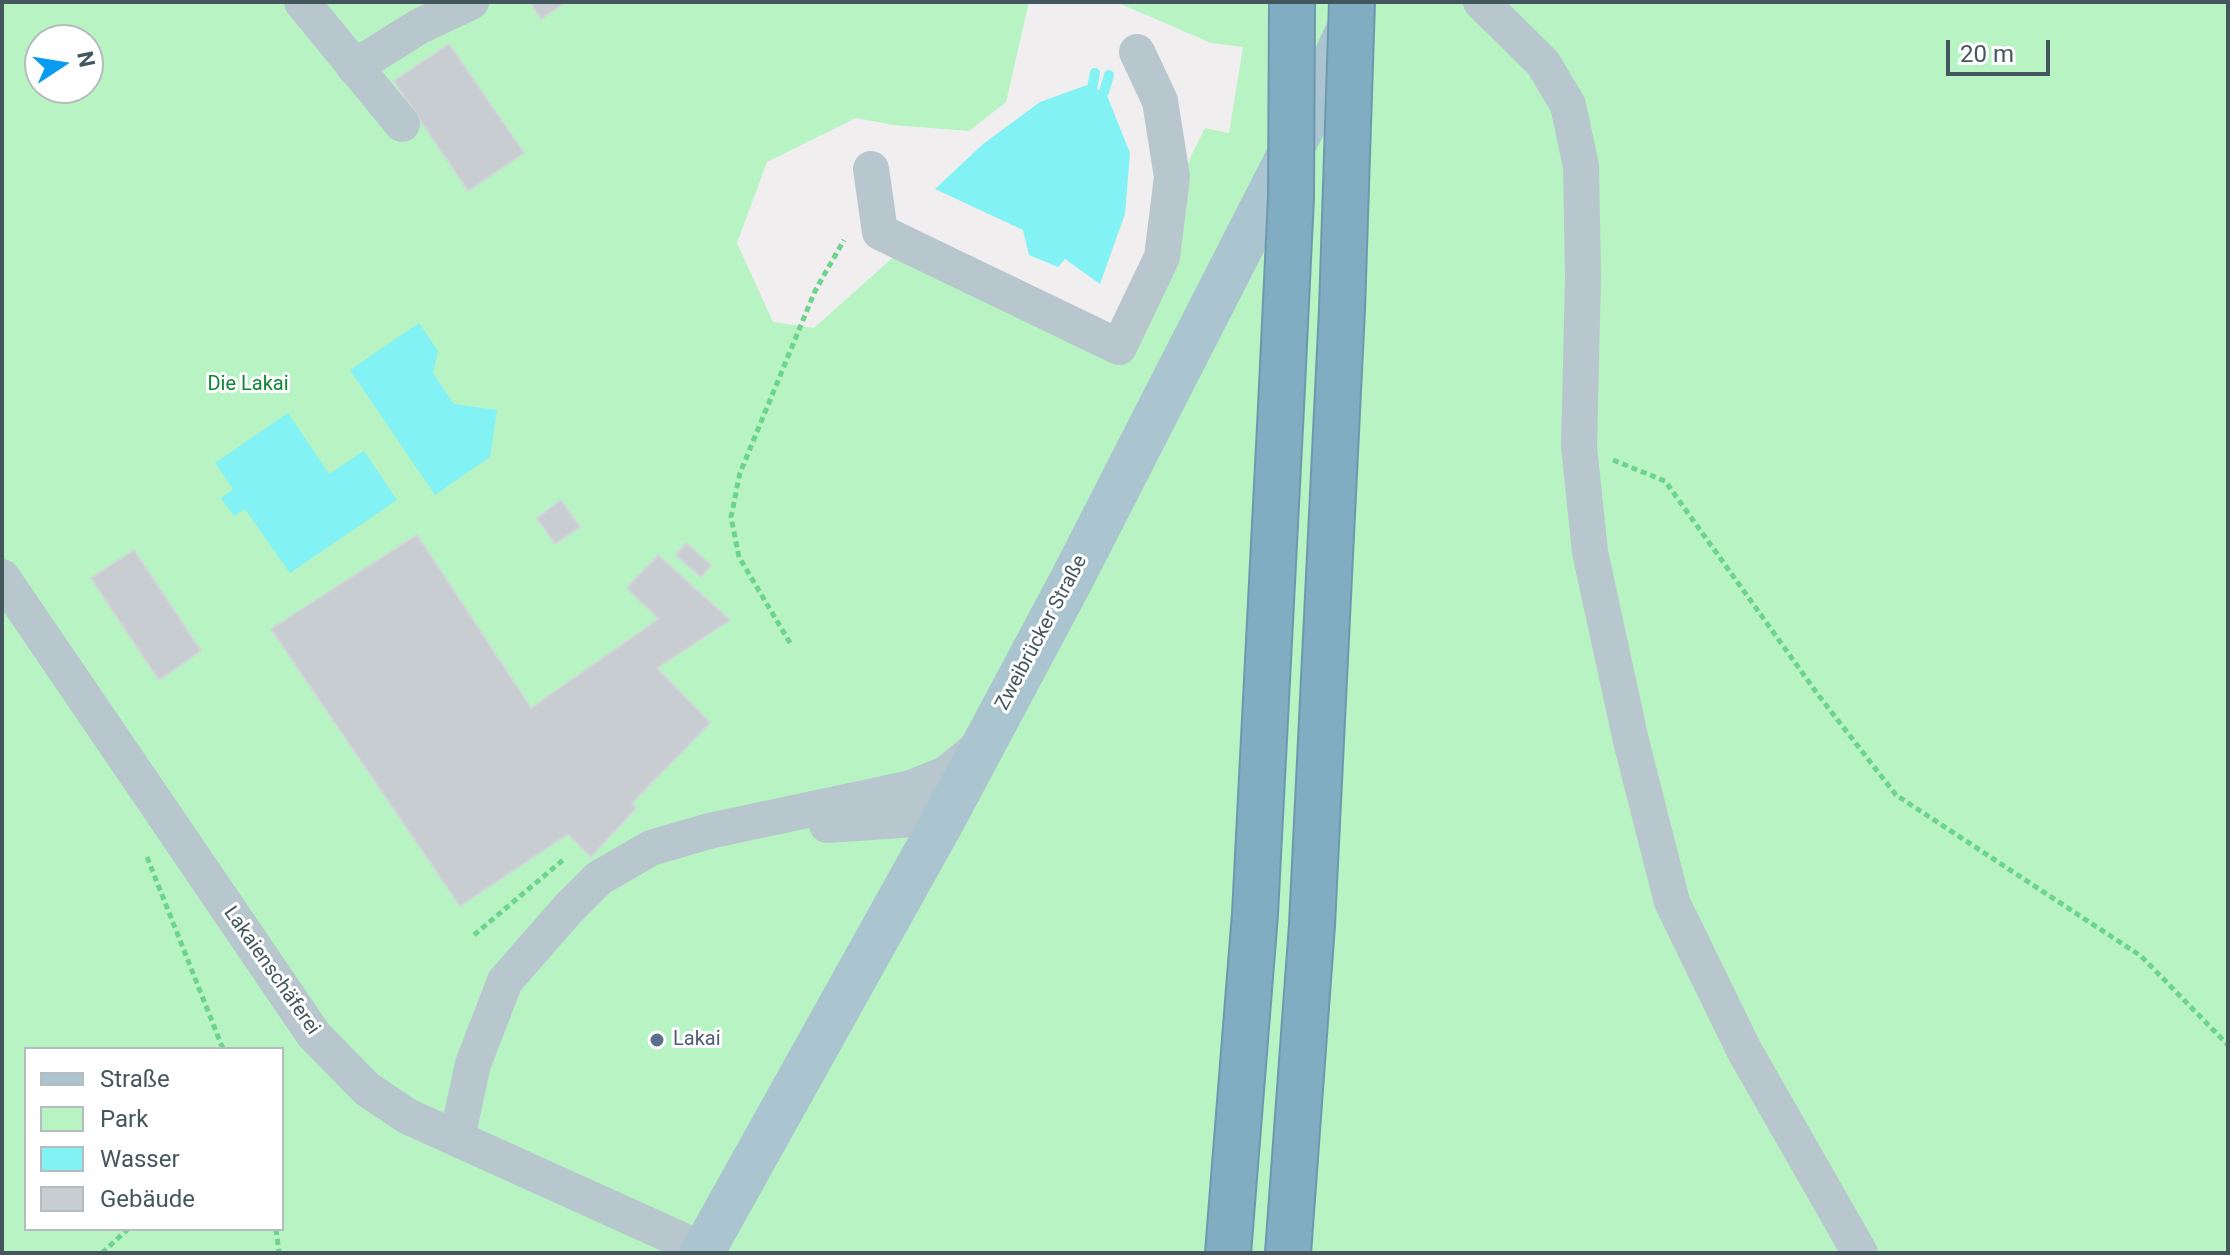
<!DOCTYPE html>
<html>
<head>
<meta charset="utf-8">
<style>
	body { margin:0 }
	#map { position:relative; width:2230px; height:1255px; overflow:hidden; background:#f1eeef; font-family:Roboto,sans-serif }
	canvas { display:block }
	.frame { position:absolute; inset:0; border:4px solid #45575e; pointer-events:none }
	.legend { position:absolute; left:24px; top:1047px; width:260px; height:184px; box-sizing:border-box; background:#fff; border:2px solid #b5bcbf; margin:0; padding:10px 14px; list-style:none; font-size:24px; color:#45575e }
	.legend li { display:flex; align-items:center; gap:16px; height:40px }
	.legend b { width:40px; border:2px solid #b5bcbf }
	.north { position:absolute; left:24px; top:24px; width:80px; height:80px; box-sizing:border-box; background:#fff; border:2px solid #b5bcbf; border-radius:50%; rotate:78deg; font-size:22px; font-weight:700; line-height:32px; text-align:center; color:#45575e }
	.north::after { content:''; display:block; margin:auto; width:28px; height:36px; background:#099bf0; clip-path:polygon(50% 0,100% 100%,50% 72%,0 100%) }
	.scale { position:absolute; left:1946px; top:40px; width:104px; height:36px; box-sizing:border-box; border:4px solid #45575e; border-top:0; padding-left:10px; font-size:24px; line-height:28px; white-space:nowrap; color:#45575e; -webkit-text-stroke:6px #fff; paint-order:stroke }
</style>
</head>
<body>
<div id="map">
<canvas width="2230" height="1255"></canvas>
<div class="frame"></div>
<ul class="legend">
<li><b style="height:10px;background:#abc5d0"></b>Straße</li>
<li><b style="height:22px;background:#b8f3c4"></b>Park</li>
<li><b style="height:22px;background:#82f2f4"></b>Wasser</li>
<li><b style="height:22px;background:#c8cdd2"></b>Gebäude</li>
</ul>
<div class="north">N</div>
<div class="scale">20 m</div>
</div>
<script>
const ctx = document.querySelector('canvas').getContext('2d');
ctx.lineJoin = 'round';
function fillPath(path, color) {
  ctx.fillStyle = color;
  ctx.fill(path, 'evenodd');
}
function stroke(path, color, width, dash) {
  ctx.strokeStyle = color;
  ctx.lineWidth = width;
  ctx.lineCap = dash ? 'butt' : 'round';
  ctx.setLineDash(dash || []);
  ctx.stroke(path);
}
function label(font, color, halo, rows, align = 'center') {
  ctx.font = font + ' Roboto,sans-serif';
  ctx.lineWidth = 6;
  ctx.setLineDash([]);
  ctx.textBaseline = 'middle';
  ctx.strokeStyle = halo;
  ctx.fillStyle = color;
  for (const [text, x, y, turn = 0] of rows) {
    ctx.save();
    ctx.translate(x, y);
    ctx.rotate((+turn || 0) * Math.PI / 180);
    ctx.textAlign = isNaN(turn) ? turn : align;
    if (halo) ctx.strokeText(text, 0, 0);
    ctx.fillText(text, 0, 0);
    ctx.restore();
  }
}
const green = new Path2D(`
	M2 2H1029L1006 102 969 131 893 125 856 118 767 162 737 243 773 322 814 328 898 253 1085 341 1126 324 1192 154 1205 128 1229 133 1243 47 1211 43 1116 2H2228V1253H2ZM40 40H88V88H40ZM26 1049H282V1229H26Z`);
const water = new Path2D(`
	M1087 85 1106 93 1130 153 1125 214 1100 284 1065 259 1058 267 1029 255 1023 230 935 189 983 144 1040 102Z
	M419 323 438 351 433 373 454 404 497 410 490 457 435 495 350 370Z
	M288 413 329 474 364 451 397 500 290 573 245 509 234 516 221 498 233 489 215 463Z`);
const stream = new Path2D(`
	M1092 88 1095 73
	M1104 92 1109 75`);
const building = new Path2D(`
	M530 2H566L541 19Z
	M449 44 524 153 468 191 394 81Z
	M561 500 580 527 555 544 537 518Z
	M417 535 531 708 659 619 627 588 658 555 730 620 657 668 710 723 632 803 636 808 591 857 568 834 460 906 271 629Z
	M686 543 711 565 701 577 676 555Z
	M134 550 201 651 159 680 91 578Z`);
const path = new Path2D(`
	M1613 460 1665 481 1819 696 1896 795 2141 956 2228 1045
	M790 643 739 557 731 517 740 473 815 291 844 240
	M147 857 223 1049
	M474 935 563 860
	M276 1229 279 1253
	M102 1253 128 1229`);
const minor = new Path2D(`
	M302 2 402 124
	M1481 2 1543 63 1568 105 1581 166 1583 277 1579 447 1590 552 1631 741 1672 902 1744 1050 1860 1253
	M354 67 420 26 471 2
	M871 169 880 232 1119 347 1162 257 1172 177 1160 101 1137 52
	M2 577 314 1035 367 1089 407 1116 703 1250
	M827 825 945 817
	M457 1138 473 1064 505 981 568 909 599 878 651 848 709 831 911 788 946 774 981 745`);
const major = new Path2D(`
	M702 1253 945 817 1073 577 1302 129 1352 21`);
const highway = new Path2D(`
	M1228 1253 1255 914 1281 407
	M1288 1253 1312 925 1342 309`);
const highwayBridge = new Path2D(`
	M1342 309 1352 2
	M1281 407 1291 197 1292 2`);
const markers = [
	[657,1040,8,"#5c6f8a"]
];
const parkNames = [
	["Die Lakai",248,385]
];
const streetNames = [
	["Zweibrücker Straße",1042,633,-62],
	["Lakaienschäferei",271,971,55]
];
const serviceNames = [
	["Lakai",673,1040]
];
fillPath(green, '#b8f3c4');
fillPath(water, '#82f2f4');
stroke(stream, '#82f2f4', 10);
fillPath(building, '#c8cdd2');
stroke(building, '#d2d6db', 2);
stroke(highway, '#6d98ae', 48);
stroke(path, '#6dd48d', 5, [6, 4]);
stroke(minor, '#b8c7cd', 36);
stroke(major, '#abc5d0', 44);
stroke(highway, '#81adc2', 44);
stroke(highwayBridge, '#6d98ae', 48, []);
stroke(highwayBridge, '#81adc2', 44);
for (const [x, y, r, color] of markers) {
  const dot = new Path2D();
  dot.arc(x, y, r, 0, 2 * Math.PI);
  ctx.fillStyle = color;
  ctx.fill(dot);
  stroke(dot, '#fff', 3);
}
label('20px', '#0f8633', '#fff', parkNames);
label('20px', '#45575e', '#fff', streetNames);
label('20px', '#4e5e75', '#fff', serviceNames, 'left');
</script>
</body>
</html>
